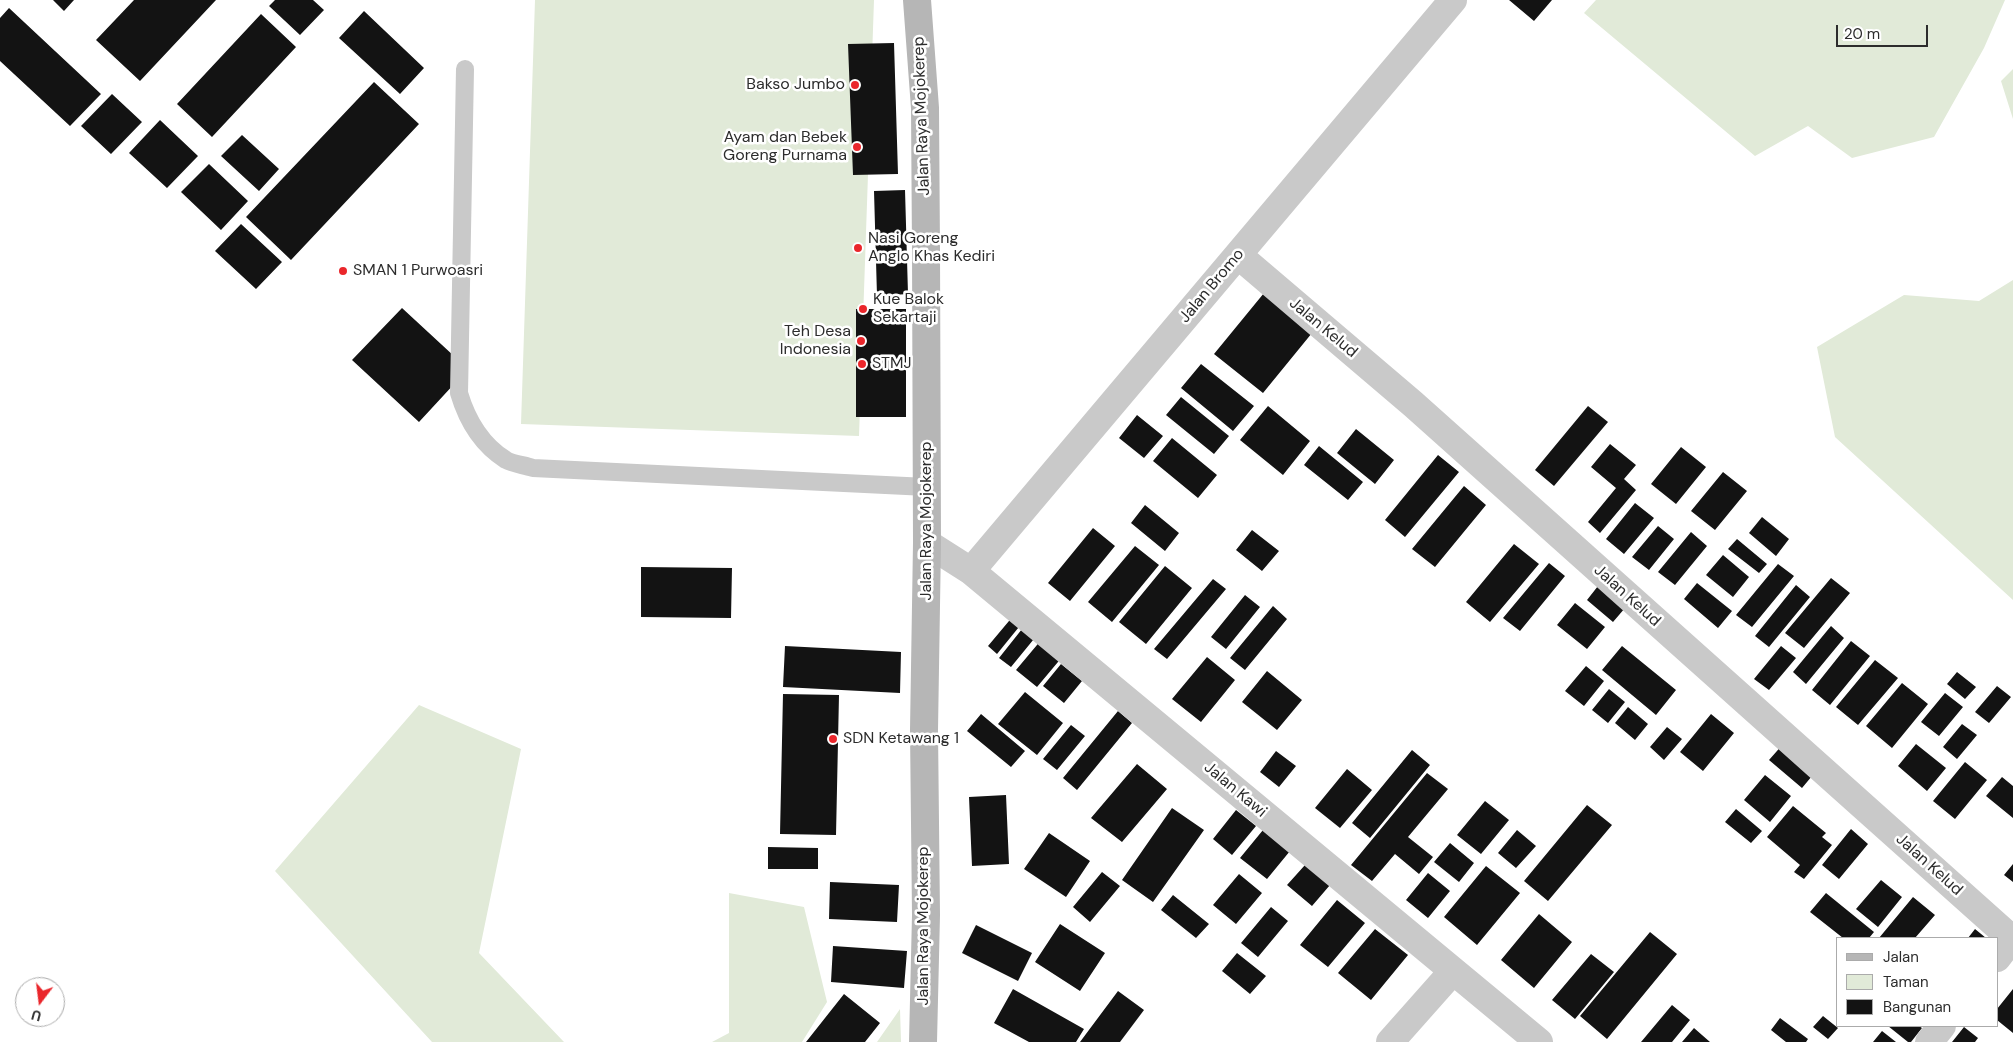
<!DOCTYPE html>
<html>
<head>
<meta charset="utf-8">
<style>
	body { margin:0 }
	#map { position:relative; width:2013px; height:1042px; overflow:hidden; background:#fff; font-family:"DM Sans",sans-serif }
	canvas { display:block }
	.legend { position:absolute; left:1836px; top:937px; width:162px; height:90px; box-sizing:border-box; background:#fff; border:1px solid #ababab; margin:0; padding:6px 9px; list-style:none; font-size:15px; color:#2c2c2c }
	.legend li { display:flex; align-items:center; gap:10px; height:25px }
	.legend b { width:25px; border:1px solid #ababab }
	.north { position:absolute; left:15px; top:977px; width:50px; height:50px; box-sizing:border-box; background:#fff; border:1px solid #ababab; border-radius:50%; rotate:195deg; font-size:14px; font-weight:700; line-height:20px; text-align:center; color:#2c2c2c }
	.north::after { content:''; display:block; margin:auto; width:18px; height:22px; background:#ea262b; clip-path:polygon(50% 0,100% 100%,50% 72%,0 100%) }
	.scale { position:absolute; left:1836px; top:25px; width:92px; height:22px; box-sizing:border-box; border:2px solid #2c2c2c; border-top:0; padding-left:6px; font-size:15px; line-height:18px; white-space:nowrap; color:#2c2c2c; -webkit-text-stroke:4px #fff; paint-order:stroke }
</style>
</head>
<body>
<div id="map">
<canvas width="2013" height="1042"></canvas>
<ul class="legend">
<li><b style="height:6px;background:#b6b6b6"></b>Jalan</li>
<li><b style="height:14px;background:#e1ead8"></b>Taman</li>
<li><b style="height:14px;background:#131313"></b>Bangunan</li>
</ul>
<div class="north">U</div>
<div class="scale">20 m</div>
</div>
<script>
const ctx = document.querySelector('canvas').getContext('2d');
ctx.lineJoin = 'round';
function fillPath(path, color) {
  ctx.fillStyle = color;
  ctx.fill(path, 'evenodd');
}
function stroke(path, color, width, dash) {
  ctx.strokeStyle = color;
  ctx.lineWidth = width;
  ctx.lineCap = dash ? 'butt' : 'round';
  ctx.setLineDash(dash || []);
  ctx.stroke(path);
}
function label(font, color, halo, rows, align = 'center') {
  ctx.font = font + ' "DM Sans",sans-serif';
  ctx.lineWidth = 5;
  ctx.setLineDash([]);
  ctx.textBaseline = 'middle';
  ctx.strokeStyle = halo;
  ctx.fillStyle = color;
  for (const [text, x, y, turn = 0] of rows) {
    ctx.save();
    ctx.translate(x, y);
    ctx.rotate((+turn || 0) * Math.PI / 180);
    ctx.textAlign = isNaN(turn) ? turn : align;
    if (halo) ctx.strokeText(text, 0, 0);
    ctx.fillText(text, 0, 0);
    ctx.restore();
  }
}
const green = new Path2D(`
	M535 0H874L859 436 521 424Z
	M1596 0H2005L1984 48 1934 137 1852 158 1808 126 1755 156 1584 13Z
	M2013 69V119L2001 81Z
	M2013 280V600L1835 437 1817 347 1904 295 1979 301Z
	M419 705 521 749 479 953 564 1042H432L275 871Z
	M729 893 804 907 827 1002 802 1042H712L729 1033Z
	M900 1009 901 1042H877Z`);
const building = new Path2D(`
	M53 0H74L64 11Z
	M134 0H216L140 81 96 40Z
	M275 0H313L324 10 300 35 269 6Z
	M1509 0H1552L1534 21Z
	M9 8 101 94 70 126 0 61V18Z
	M364 11 424 68 400 94 339 38Z
	M261 14 296 47 212 137 177 104Z
	M894 43 898 174 853 175 848 44Z
	M374 82 419 124 291 260 246 217Z
	M112 94 142 122 111 154 81 126Z
	M160 120 198 156 167 188 129 153Z
	M242 135 279 169 259 191 221 156Z
	M209 164 248 201 221 230 181 192Z
	M905 190 908 294 877 296 874 191Z
	M241 224 282 262 256 289 215 251Z
	M1264 293 1312 333 1263 393 1214 354Z
	M402 308 468 369 419 422 352 360Z
	M856 309H906V417H856Z
	M1201 364 1254 406 1233 431 1181 388Z
	M1181 397 1229 436 1214 454 1166 415Z
	M1268 406 1310 441 1283 475 1240 440Z
	M1588 406 1608 422 1554 486 1535 470Z
	M1137 415 1163 436 1144 458 1119 438Z
	M1356 429 1394 460 1375 484 1337 453Z
	M1172 438 1217 475 1198 498 1153 461Z
	M1610 444 1636 465 1624 479 1636 490 1600 533 1588 522 1616 488 1591 467Z
	M1319 446 1363 482 1348 500 1304 465Z
	M1681 447 1706 467 1676 504 1651 484Z
	M1438 455 1459 472 1405 537 1385 520Z
	M1723 472 1747 491 1715 530 1691 511Z
	M1464 486 1486 505 1435 567 1412 549Z
	M1635 503 1654 518 1624 554 1606 539Z
	M1145 505 1179 533 1165 551 1131 523Z
	M1762 517 1789 539 1776 556 1749 533Z
	M1658 526 1674 539 1649 570 1632 557Z
	M1093 528 1115 546 1070 601 1048 583Z
	M1252 530 1279 551 1262 571 1236 550Z
	M1691 532 1707 546 1675 585 1658 572Z
	M1737 539 1767 564 1759 573 1728 549Z
	M1514 544 1539 564 1490 622 1466 602Z
	M1135 546 1159 565 1112 622 1088 602Z
	M1723 555 1749 577 1733 597 1706 575Z
	M1549 563 1565 576 1520 631 1503 618Z
	M1778 564 1794 576 1752 627 1736 615Z
	M1165 566 1192 588 1146 644 1119 622Z
	M641 567 732 568 731 618 641 617Z
	M1831 578 1850 593 1804 648 1785 633Z
	M1213 579 1226 589 1167 659 1154 649Z
	M1697 583 1732 611 1718 628 1684 599Z
	M1796 585 1810 597 1769 647 1755 636Z
	M1598 586 1625 608 1613 622 1587 600Z
	M1245 595 1260 607 1226 649 1211 637Z
	M1575 603 1605 627 1587 649 1557 625Z
	M1273 606 1287 619 1245 670 1230 658Z
	M1014 615 1023 622 997 654 988 646Z
	M1026 624 1038 634 1011 667 999 658Z
	M1831 626 1844 638 1806 684 1793 672Z
	M1042 639 1063 656 1037 687 1016 670Z
	M1851 641 1870 656 1830 705 1812 690Z
	M785 646 901 652 900 693 783 687Z
	M1622 646 1676 690 1656 715 1602 670Z
	M1781 646 1796 658 1769 690 1754 679Z
	M1207 657 1235 680 1201 722 1172 699Z
	M1875 660 1898 678 1858 725 1836 707Z
	M1061 664 1082 681 1064 703 1043 686Z
	M1586 666 1604 681 1584 706 1565 691Z
	M1267 671 1302 700 1277 730 1242 702Z
	M1957 672 1976 687 1965 699 1947 684Z
	M1902 683 1928 704 1892 748 1866 726Z
	M1997 686 2011 697 1989 723 1975 712Z
	M1609 689 1625 702 1608 723 1592 710Z
	M1025 692 1063 723 1037 755 998 724Z
	M1945 693 1963 707 1939 736 1921 722Z
	M783 694 839 695 836 835 780 834Z
	M1628 707 1648 724 1635 740 1615 723Z
	M1118 711 1132 723 1077 790 1063 778Z
	M981 714 1025 751 1011 767 967 731Z
	M1711 714 1734 733 1703 771 1680 752Z
	M1962 724 1977 735 1957 759 1943 747Z
	M1071 725 1085 736 1057 770 1043 759Z
	M1667 727 1682 739 1664 760 1650 747Z
	M1784 743 1817 770 1802 788 1769 760Z
	M1916 744 1946 768 1927 791 1898 766Z
	M1412 750 1430 765 1370 838 1352 823Z
	M1276 751 1296 766 1279 787 1260 772Z
	M1965 762 1987 780 1955 819 1933 801Z
	M1137 764 1167 789 1122 842 1091 818Z
	M1347 769 1372 790 1340 828 1315 808Z
	M1427 773 1448 789 1408 837 1433 857 1419 874 1395 854 1372 881 1351 865Z
	M1765 775 1791 796 1770 822 1744 800Z
	M2002 777 2013 786V818L1986 796Z
	M1006 795 1009 864 972 866 969 797Z
	M1485 801 1509 820 1481 854 1457 835Z
	M1587 805 1612 825 1548 901 1524 881Z
	M1793 806 1826 833 1822 837 1832 845 1804 879 1794 872 1800 865 1767 837Z
	M1172 808 1204 830 1153 902 1122 880Z
	M1736 809 1762 831 1751 843 1725 822Z
	M1236 810 1256 826 1232 855 1213 839Z
	M1851 829 1868 844 1839 879 1822 865Z
	M1263 830 1290 851 1267 879 1240 858Z
	M1517 830 1536 846 1516 868 1498 853Z
	M1049 833 1090 861 1066 897 1024 869Z
	M1450 843 1474 863 1459 882 1434 862Z
	M768 847 818 848V869H768Z
	M2013 864V882L2004 875Z
	M1305 865 1330 885 1312 906 1287 885Z
	M1486 866 1520 893 1477 945 1444 917Z
	M1102 872 1120 886 1090 922 1073 907Z
	M1428 873 1450 891 1428 918 1406 900Z
	M1239 874 1262 893 1236 924 1213 905Z
	M1881 880 1902 897 1878 927 1856 909Z
	M830 882 899 885 897 922 829 919Z
	M1826 893 1874 932 1869 938H1843L1810 912Z
	M1173 895 1209 924 1196 938 1161 910Z
	M1913 897 1935 915 1915 938H1879Z
	M1337 900 1365 923 1328 967 1300 945Z
	M1271 907 1288 921 1258 957 1241 943Z
	M1539 914 1572 942 1534 988 1501 960Z
	M1060 924 1105 953 1080 991 1035 962Z
	M976 925 1032 953 1018 981 962 953Z
	M1375 929 1408 955 1371 1000 1338 973Z
	M1975 929 1986 938H1968Z
	M1650 932 1677 954 1607 1039 1580 1016Z
	M833 946 907 951 904 988 831 982Z
	M1237 953 1266 976 1250 994 1222 971Z
	M1591 954 1614 972 1575 1019 1552 1000Z
	M1013 989 1084 1029 1076 1042H1029L994 1023Z
	M2013 989V1033L1997 1020V1009Z
	M1118 991 1144 1010 1120 1042H1080Z
	M844 994 880 1023 865 1042H806Z
	M1672 1005 1690 1020 1672 1042H1641Z
	M1823 1016 1838 1028 1828 1039 1813 1027Z
	M1780 1018 1808 1039 1806 1042H1786L1771 1030Z
	M1888 1026H1919L1922 1028 1911 1042H1908Z
	M1964 1027 1978 1038 1975 1042H1952Z
	M1694 1028 1710 1042H1682Z
	M1882 1031 1896 1042H1873Z`);
const service = new Path2D(`
	M465 69 459 393C467 420 482 445 506 460 513 464 524 465 533 468L927 487`);
const minor = new Path2D(`
	M1238 255 1413 404 2013 940
	M927 543 971 571 1539 1042
	M971 571 1453 0
	M1997 958 2012 939
	M1390 1042 1453 971
	M1929 1042 1942 1026`);
const secondary = new Path2D(`
	M917 0 925 108 926 251 927 543 924 730 926 915 923 1042`);
const markers = [
	[855,85,5,"#ea262b"],
	[857,147,5,"#ea262b"],
	[858,248,5,"#ea262b"],
	[343,271,5,"#ea262b"],
	[863,309,5,"#ea262b"],
	[861,341,5,"#ea262b"],
	[862,364,5,"#ea262b"],
	[833,739,5,"#ea262b"]
];
const poiNames = [
	["Bakso Jumbo",845,85,"right"],
	["Ayam dan Bebek",847,138,"right"],
	["Goreng Purnama",847,156,"right"],
	["Nasi Goreng",868,239],
	["Anglo Khas Kediri",868,257],
	["SMAN 1 Purwoasri",353,271],
	["Kue Balok",873,300],
	["Sekartaji",873,318],
	["Teh Desa",851,332,"right"],
	["Indonesia",851,350,"right"],
	["STMJ",872,364],
	["SDN Ketawang 1",843,739]
];
const streetNames = [
	["Jalan Raya Mojokerep",922,116,-92],
	["Jalan Bromo",1212,286,-50],
	["Jalan Kelud",1323,328,40],
	["Jalan Raya Mojokerep",927,521,-90],
	["Jalan Kelud",1627,596,42],
	["Jalan Kawi",1235,790,40],
	["Jalan Kelud",1929,865,42],
	["Jalan Raya Mojokerep",924,926,-90]
];
fillPath(green, '#e1ead8');
fillPath(building, '#131313');
stroke(service, '#c9c9c9', 18);
stroke(minor, '#c9c9c9', 28);
stroke(secondary, '#b6b6b6', 28);
for (const [x, y, r, color] of markers) {
  const dot = new Path2D();
  dot.arc(x, y, r, 0, 2 * Math.PI);
  ctx.fillStyle = color;
  ctx.fill(dot);
  stroke(dot, '#fff', 2);
}
label('16px', '#2c2c2c', '#fff', poiNames, 'left');
label('16px', '#2c2c2c', '#fff', streetNames);
</script>
</body>
</html>
